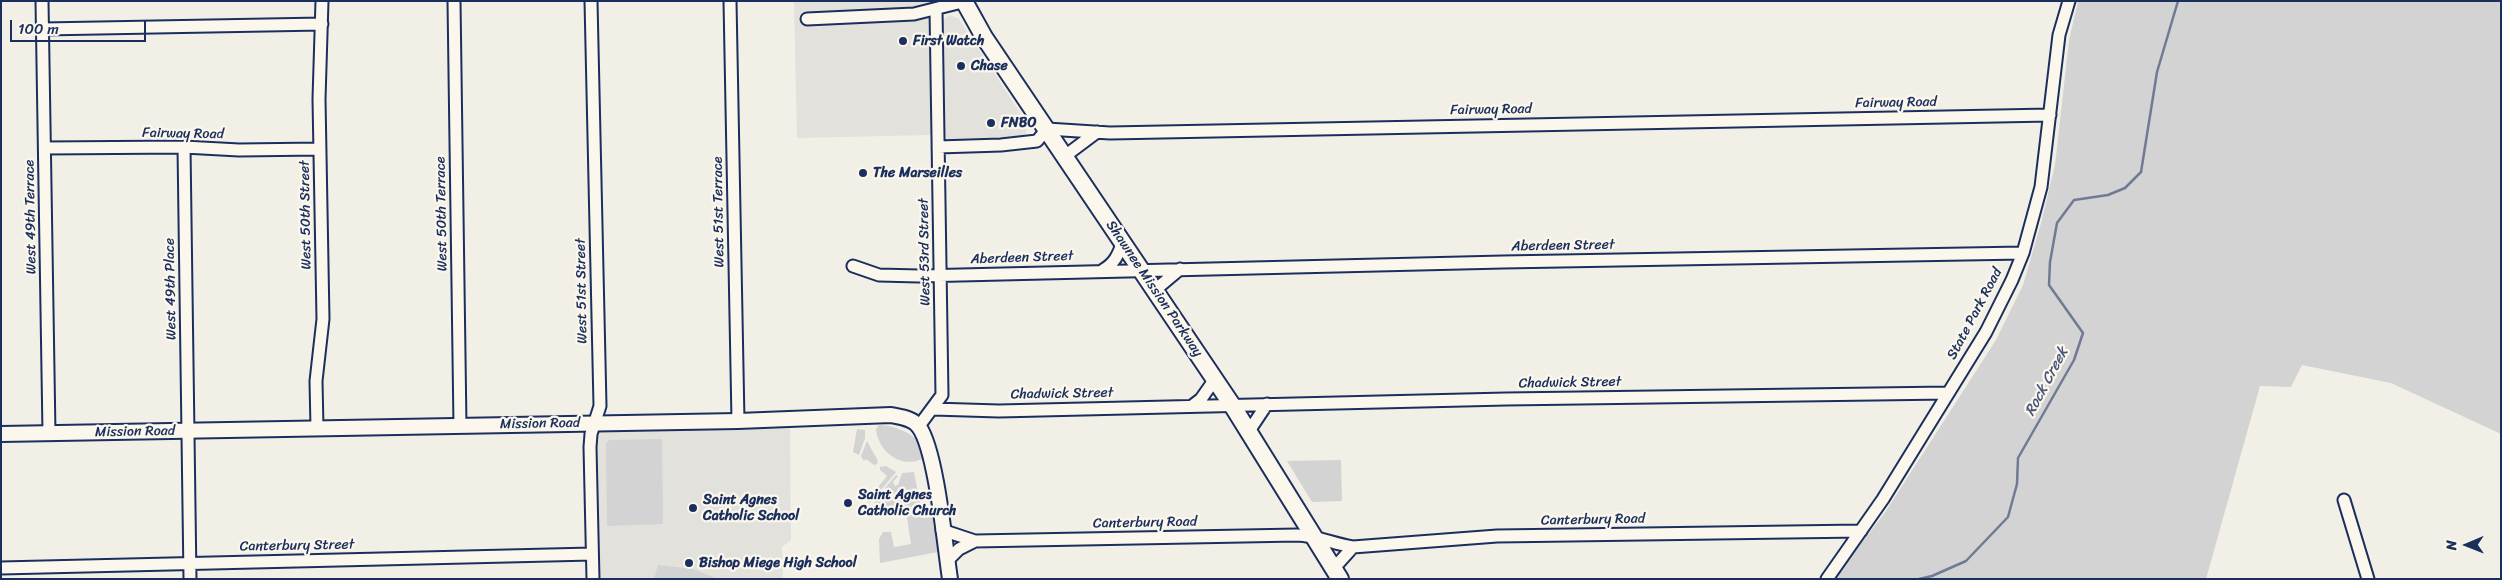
<!DOCTYPE html>
<html>
<head>
<meta charset="utf-8">
<style>
	body { margin:0 }
	#map { position:relative; width:2502px; height:580px; overflow:hidden; background:#f2efe6; font-family:Sriracha,sans-serif }
	canvas { display:block }
	.frame { position:absolute; inset:0; border:2px solid #1b2f5e; pointer-events:none }
	.north { position:absolute; left:2442px; top:520px; width:50px; height:50px; -webkit-text-stroke:4px #fbf7ec; paint-order:stroke; rotate:269deg; font-size:14px; font-weight:700; line-height:20px; text-align:center; color:#1b2f5e }
	.north::after { content:''; display:block; margin:auto; width:18px; height:22px; background:#1b2f5e; clip-path:polygon(50% 0,100% 100%,50% 72%,0 100%) }
	.scale { position:absolute; left:10px; top:20px; width:136px; height:22px; box-sizing:border-box; border:2px solid #1b2f5e; border-top:0; padding-left:6px; font-size:15px; line-height:18px; white-space:nowrap; color:#1b2f5e; -webkit-text-stroke:4px #fbf7ec; paint-order:stroke }
</style>
</head>
<body>
<div id="map">
<canvas width="2502" height="580"></canvas>
<div class="frame"></div>
<div class="north">N</div>
<div class="scale">100 m</div>
</div>
<script>
const ctx = document.querySelector('canvas').getContext('2d');
ctx.lineJoin = 'round';
function fillPath(path, color) {
  ctx.fillStyle = color;
  ctx.fill(path, 'evenodd');
}
function stroke(path, color, width, dash) {
  ctx.strokeStyle = color;
  ctx.lineWidth = width;
  ctx.lineCap = dash ? 'butt' : 'round';
  ctx.setLineDash(dash || []);
  ctx.stroke(path);
}
function label(font, color, halo, rows, align = 'center') {
  ctx.font = font + ' Sriracha,sans-serif';
  ctx.lineWidth = 4.5;
  ctx.setLineDash([]);
  ctx.textBaseline = 'middle';
  ctx.strokeStyle = halo;
  ctx.fillStyle = color;
  for (const [text, x, y, turn = 0] of rows) {
    ctx.save();
    ctx.translate(x, y);
    ctx.rotate((+turn || 0) * Math.PI / 180);
    ctx.textAlign = isNaN(turn) ? turn : align;
    if (halo) ctx.strokeText(text, 0, 0);
    ctx.fillText(text, 0, 0);
    ctx.restore();
  }
}
const built = new Path2D(`
	M794 1H933L932 135 797 138Z
	M950 15 959 19 1028 125 1025 136 996 141 950 142 946 139 944 134 941 21Z
	M655 428 678 430 790 428 791 540 782 547 783 579H596V435L600 430Z`);
const green = new Path2D(`
	M2078 1H2501V434L2391 383 2302 365 2291 387 2260 386 2206 579H1833L1884 514 1996 340 2023 285 2041 223 2055 165 2069 40Z
	M879 425C896 425 927 437 922 459 900 469 878 451 876 429Z
	M857 429 865 430V438L859 455 853 452Z
	M662 439 663 524 607 526 606 443 609 440Z
	M867 441 878 461 877 464 874 465 866 459 864 461 861 456Z
	M1341 460 1342 501 1312 502 1287 461Z
	M886 466 896 472 870 503 867 501 887 476 880 470V467Z
	M914 472 918 493 897 497 885 488 896 475 898 476 893 482 895 486 898 485 902 473Z
	M884 490 895 500 896 512 884 514 874 502Z
	M919 496 922 518 932 517 938 552 880 563 879 539 883 532H891L894 547 911 544 906 511 899 512V499Z
	M658 565 693 569 718 579H654Z`);
const stream = new Path2D(`
	M1919 579 1932 576 1966 561 2008 517 2017 484 2018 458 2074 360 2083 333 2049 285 2050 262 2057 223 2074 200 2108 195 2125 188 2141 172 2157 72 2178 1`);
const minor = new Path2D(`
	M42 1 49 433
	M454 1 460 426
	M591 1 600 406 591 434 590 447 593 579
	M730 1 738 421
	M807 19 914 14 966 1
	M43 29 322 24
	M184 147 190 579
	M938 147 1001 145 1037 141 1047 129 1110 133 2050 115
	M45 148 184 147 239 150 320 149
	M1065 156 1097 132
	M853 266 879 275 919 276 1503 262 2023 253
	M1103 270C1115 263 1118 255 1123 242
	M1155 290 1180 269
	M1192 406 1201 399 1215 379
	M933 409 999 411 1506 399 1948 393
	M919 426 942 395 936 9
	M317 428 316 381 323 319 319 99 322 1
	M1249 431 1267 404
	M2344 500 2368 579
	M942 530 975 541 1297 535C1317 536 1334 544 1353 547
	M947 561 959 549 975 541
	M1 568 592 554
	M1334 568 1353 547 1497 536 1861 531
	M1827 579 1883 499 1986 332 2012 280 2023 253 2041 187 2059 35 2069 1`);
const major = new Path2D(`
	M1 434 738 421 891 415C900 417 913 418 919 427 936 450 945 546 950 579`);
const highway = new Path2D(`
	M964 1 984 37 1232 405 1340 579`);
const markers = [
	[903,41,5,"#1b2f5e"],
	[961,66,5,"#1b2f5e"],
	[991,123,5,"#1b2f5e"],
	[863,173,5,"#1b2f5e"],
	[848,503,5,"#1b2f5e"],
	[693,508,5,"#1b2f5e"],
	[689,563,5,"#1b2f5e"]
];
const poiNames = [
	["First Watch",913,41],
	["Chase",971,66],
	["FNBO",1001,123],
	["The Marseilles",873,173],
	["Saint Agnes",858,495],
	["Catholic Church",858,511],
	["Saint Agnes",703,500],
	["Catholic School",703,516],
	["Bishop Miege High School",699,563]
];
const streetNames = [
	["Fairway Road",1896,103,-1],
	["Fairway Road",1491,110,-1],
	["Fairway Road",183,134,1],
	["West 51st Terrace",719,212,-91],
	["West 50th Terrace",442,214,-91],
	["West 50th Street",306,215,-91],
	["West 49th Terrace",31,217,-91],
	["Aberdeen Street",1563,246,-1],
	["West 53rd Street",925,252,-91],
	["Aberdeen Street",1022,258,-2],
	["West 49th Place",171,289,-91],
	["Shawnee Mission Parkway",1154,289,56],
	["West 51st Street",582,291,-91],
	["State Park Road",1975,314,-62],
	["Chadwick Street",1570,383,-1],
	["Chadwick Street",1062,394,-1],
	["Mission Road",540,424,-1],
	["Mission Road",135,432,-1],
	["Canterbury Road",1593,520,-1],
	["Canterbury Road",1145,523,-1],
	["Canterbury Street",297,546,-1]
];
const waterNames = [
	["Rock Creek",2047,382,-62]
];
fillPath(built, '#e2e1dc');
fillPath(green, '#d2d3d2');
stroke(stream, '#707b93', 2.5);
stroke(minor, '#1b2f5e', 15);
stroke(major, '#1b2f5e', 18);
stroke(highway, '#1b2f5e', 20);
stroke(minor, '#fbf7ec', 11);
stroke(major, '#fbf7ec', 14);
stroke(highway, '#fbf7ec', 16);
for (const [x, y, r, color] of markers) {
  const dot = new Path2D();
  dot.arc(x, y, r, 0, 2 * Math.PI);
  ctx.fillStyle = color;
  ctx.fill(dot);
  stroke(dot, '#fbf7ec', 2);
}
label('bold 14px', '#1b2f5e', '#fbf7ec', poiNames, 'left');
label('14px', '#1b2f5e', '#fbf7ec', streetNames);
label('italic 15px', '#465579', '#fbf7ec', waterNames);
</script>
</body>
</html>
